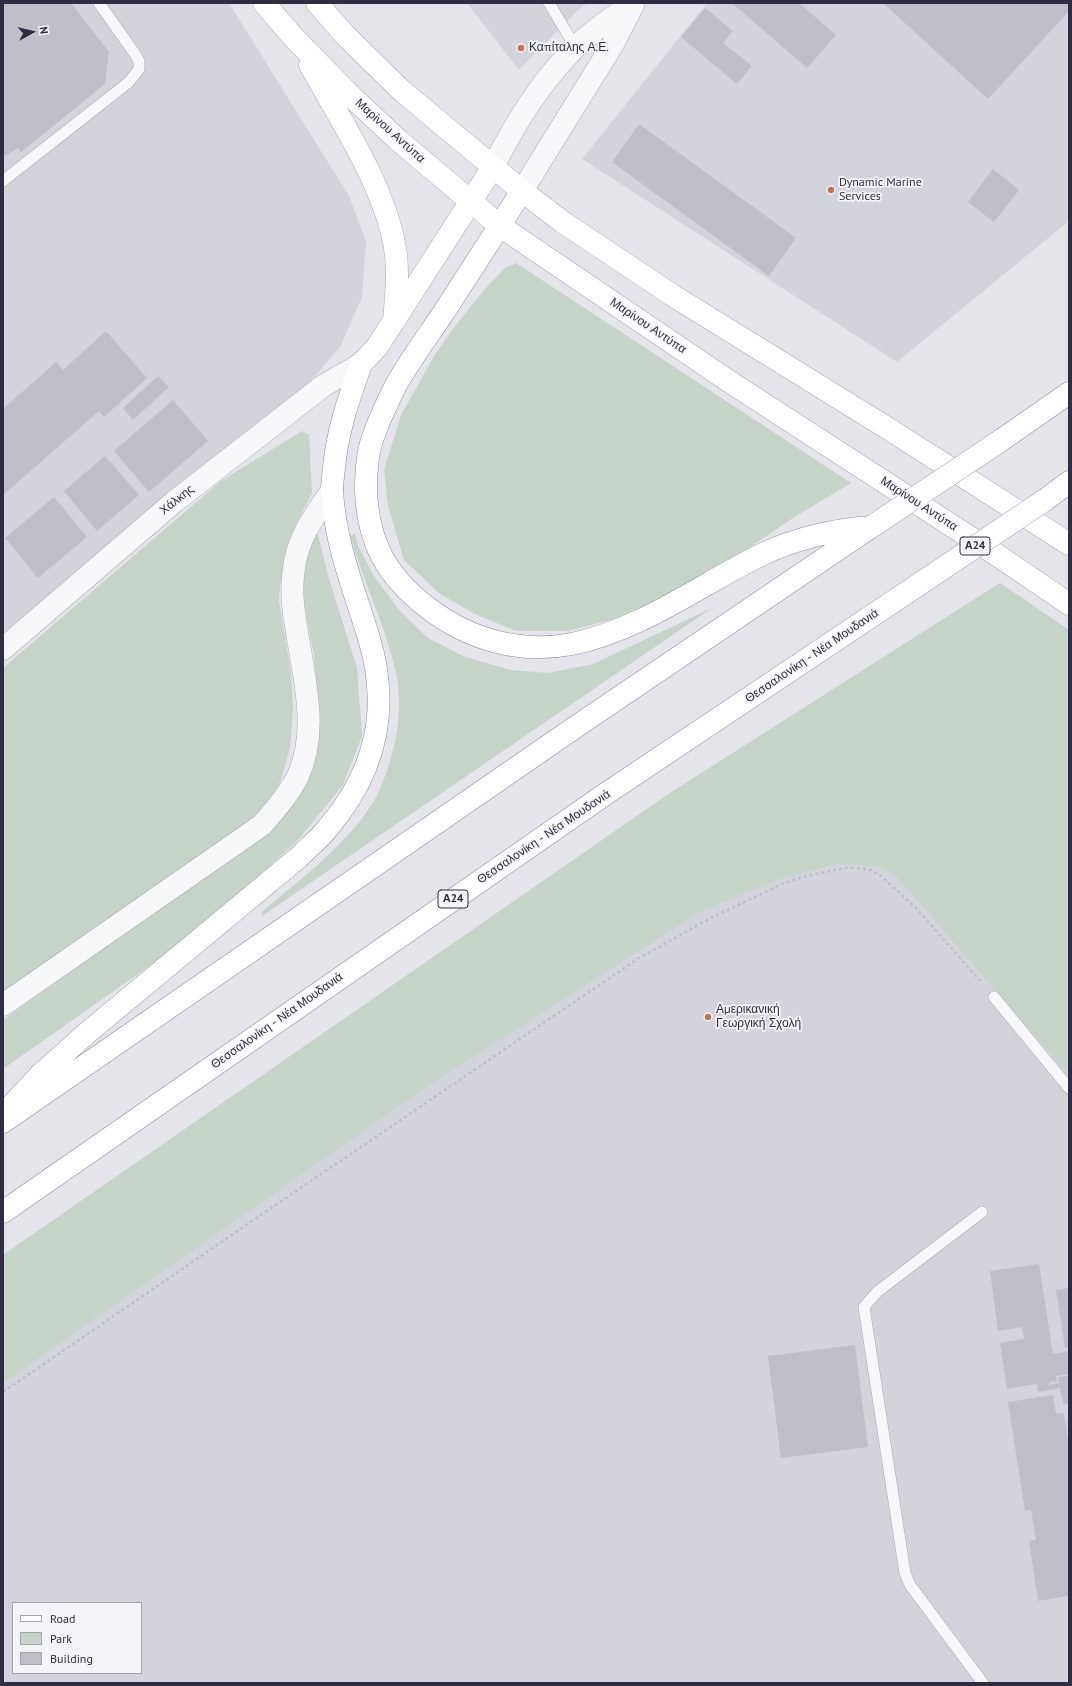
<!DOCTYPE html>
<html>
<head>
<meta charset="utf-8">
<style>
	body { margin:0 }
	#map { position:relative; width:1072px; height:1686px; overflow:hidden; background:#e4e4ea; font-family:"PT Sans",sans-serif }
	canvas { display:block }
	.frame { position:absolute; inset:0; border:4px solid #2e2d41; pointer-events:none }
	.legend { position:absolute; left:12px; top:1602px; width:130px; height:72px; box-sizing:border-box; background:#f4f4f8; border:1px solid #a5a4af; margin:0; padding:5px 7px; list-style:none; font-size:12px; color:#2e2d41 }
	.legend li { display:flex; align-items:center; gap:8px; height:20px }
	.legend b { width:20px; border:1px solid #a5a4af }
	.north { position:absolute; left:12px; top:12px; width:40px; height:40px; -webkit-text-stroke:3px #f4f4f8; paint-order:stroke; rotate:82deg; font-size:11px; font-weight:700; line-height:16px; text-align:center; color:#2e2d41 }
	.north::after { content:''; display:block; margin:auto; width:14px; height:18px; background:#2e2d41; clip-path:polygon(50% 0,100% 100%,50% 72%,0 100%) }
</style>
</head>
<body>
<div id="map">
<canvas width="1072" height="1686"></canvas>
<div class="frame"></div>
<ul class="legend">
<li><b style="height:5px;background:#fff"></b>Road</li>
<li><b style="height:11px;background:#c6d3c8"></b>Park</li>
<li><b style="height:11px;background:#bfbfca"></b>Building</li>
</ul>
<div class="north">N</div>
</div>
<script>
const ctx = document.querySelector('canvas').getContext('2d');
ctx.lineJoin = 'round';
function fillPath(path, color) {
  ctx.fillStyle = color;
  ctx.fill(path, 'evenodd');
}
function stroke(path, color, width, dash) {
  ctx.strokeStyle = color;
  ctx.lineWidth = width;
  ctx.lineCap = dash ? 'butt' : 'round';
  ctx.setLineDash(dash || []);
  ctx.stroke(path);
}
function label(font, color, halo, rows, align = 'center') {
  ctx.font = font + ' "PT Sans",sans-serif';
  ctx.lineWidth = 3.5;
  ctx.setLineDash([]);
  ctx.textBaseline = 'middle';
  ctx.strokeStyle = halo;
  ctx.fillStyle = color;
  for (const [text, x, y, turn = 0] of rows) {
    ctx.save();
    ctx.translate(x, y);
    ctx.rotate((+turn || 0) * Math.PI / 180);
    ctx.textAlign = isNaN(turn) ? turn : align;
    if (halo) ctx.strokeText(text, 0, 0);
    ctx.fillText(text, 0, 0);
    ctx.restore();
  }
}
const built = new Path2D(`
	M3 3H229L349 196 366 241 362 297 340 347 303 390 3 637Z
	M467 3H588L578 10 519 70Z
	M707 3H1069V221L897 362 582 159Z
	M1000 583 1069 630V1683H3V1255L670 793ZM13 1603H141V1673H13Z`);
const green = new Path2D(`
	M516 263 851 483 793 518 728 562 687 585 618 618 568 631H516L475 614 440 594 404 560 388 506 384 470 401 415 434 356 456 325 484 290 505 268Z
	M302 431 309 435 312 493 295 526 280 586 279 601 291 673 293 708 290 748 281 780 267 805 250 821 3 994V668L221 481Z
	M316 527 329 579 357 668 362 736 343 785 298 840 253 881 172 950 3 1069V1020L154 912 305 777 320 728 314 655 305 609 301 580 302 553Z
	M355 534 358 546 374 576 399 610 428 638 463 656 510 670 548 673 593 664 712 608 262 916V912C301 878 349 844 375 799 385 781 390 761 395 742 400 716 401 689 394 664 383 620 362 579 350 535Z
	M1000 583 1069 630V1074L896 876 877 866 838 864 777 880 700 912 431 1084 3 1383V1255L670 793Z`);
const building = new Path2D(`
	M3 3H71L109 52 105 84 21 152 18 148 5 156 3 154Z
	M732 3H799L836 35 807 68Z
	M883 3H1069V11L988 99Z
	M705 8 733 31 723 43 752 66 737 84 681 37Z
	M639 124 796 238 769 276 612 162Z
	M993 169 1019 190 994 222 968 202Z
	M106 331 147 378 104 417 99 411 3 495V409L56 362 63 370Z
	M158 376 169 387 133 420 123 408Z
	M173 400 208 441 149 492 114 451Z
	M105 456 139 495 97 531 64 491Z
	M54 497 87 537 38 578 5 538Z
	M1039 1264 1053 1354 1069 1351V1374L1056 1376 1057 1381 1049 1382V1385L1059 1383 1058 1377 1069 1376V1403L1063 1404 1060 1388 1038 1392 1037 1384 1007 1389 1000 1343 1024 1339 1022 1327 998 1331 990 1271Z
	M1069 1288V1347L1065 1348 1056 1290Z
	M855 1345 868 1447 781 1458 768 1356Z
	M1053 1395 1056 1414 1064 1413 1069 1447V1596L1038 1601 1029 1541 1036 1540 1031 1510 1025 1511 1008 1402Z`);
const path = new Path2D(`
	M3 1392 258 1217 639 958 709 919 784 883 810 875 845 868H857L871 870 881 876 916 908 982 983`);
const lane = new Path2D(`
	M549 3 576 48
	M3 181 129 82 139 69V61L135 54 99 3
	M994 997 1069 1088
	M982 1212 877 1292 864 1307 905 1573 910 1585 983 1683`);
const street = new Path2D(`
	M493 167C513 127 537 87 569 54 587 34 611 19 633 3
	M522 191 613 44 633 5
	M3 649 174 502 323 386 361 364
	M3 1005 262 825C275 810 289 794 298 776 318 732 305 683 298 638 294 615 290 592 294 568 298 537 315 515 332 490`);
const secondary = new Path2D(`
	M264 3 295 39 352 97 398 140 500 226 730 382 994 553 1069 604
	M317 3 345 35 402 91 522 191 564 223 672 295 884 426 1069 544
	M310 65C340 119 385 187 395 248 399 272 396 297 394 321
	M361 364 377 347 493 167`);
const highway = new Path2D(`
	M522 191C496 232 470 272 444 312 428 336 410 360 396 385 388 401 379 420 373 437 367 454 366 473 366 490 368 542 386 576 428 608 470 640 520 654 572 644 641 630 701 584 763 554 797 538 832 530 870 527
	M1000 441 1069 393
	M1045 500 1069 482
	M13 1104 40 1075 87 1033 299 857C308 848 319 839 327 829 377 771 391 708 368 635 353 586 336 546 332 492 332 485 333 476 334 468 337 432 349 398 361 364
	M3 1122 574 728 871 527
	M3 1212 604 795 906 593`);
const highwayBridge = new Path2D(`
	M871 527 1000 441
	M906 593 1045 500`);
const markers = [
	[521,48,4,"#c17458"],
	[831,190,4,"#c17458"],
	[708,1017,4,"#c17458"]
];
const shields = [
	[975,546,30],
	[453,899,30]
];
const shieldNames = [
	["Α24",975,546],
	["Α24",453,899]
];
const poiNames = [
	["Καπίταλης Α.Ε.",529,48],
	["Dynamic Marine",839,183],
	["Services",839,197],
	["Αμερικανική",716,1010],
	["Γεωργική Σχολή",716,1024]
];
const streetNames = [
	["Μαρίνου Αντύπα",390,131,42],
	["Μαρίνου Αντύπα",648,326,34],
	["Χάλκης",177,500,-39],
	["Μαρίνου Αντύπα",919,504,33],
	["Θεσσαλονίκη - Νέα Μουδανιά",812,656,-34],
	["Θεσσαλονίκη - Νέα Μουδανιά",544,837,-34],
	["Θεσσαλονίκη - Νέα Μουδανιά",277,1021,-35]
];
fillPath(built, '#d3d3dc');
fillPath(green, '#c6d3c8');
fillPath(building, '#bfbfca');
stroke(lane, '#aaa9b4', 12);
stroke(street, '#aaa9b4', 23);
stroke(secondary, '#aaa9b4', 23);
stroke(highway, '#8d8da0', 23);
stroke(path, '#bfbec5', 2.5, [3, 3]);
stroke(lane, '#f7f7f9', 11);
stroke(street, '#f7f7f9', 22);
stroke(secondary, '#fff', 22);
stroke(highway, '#fff', 22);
stroke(highwayBridge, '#8d8da0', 23, []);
stroke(highwayBridge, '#fff', 22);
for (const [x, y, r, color] of markers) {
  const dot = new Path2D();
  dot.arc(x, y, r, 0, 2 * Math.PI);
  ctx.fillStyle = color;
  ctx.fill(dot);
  stroke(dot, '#f4f4f8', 1.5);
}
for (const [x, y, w] of shields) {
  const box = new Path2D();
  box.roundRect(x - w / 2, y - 9, w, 18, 3);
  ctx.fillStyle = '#f4f4f8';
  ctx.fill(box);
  stroke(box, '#2e2d41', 1);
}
label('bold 11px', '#2e2d41', null, shieldNames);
label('12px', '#2e2d41', '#f4f4f8', poiNames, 'left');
label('12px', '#2e2d41', '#f4f4f8', streetNames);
</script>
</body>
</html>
